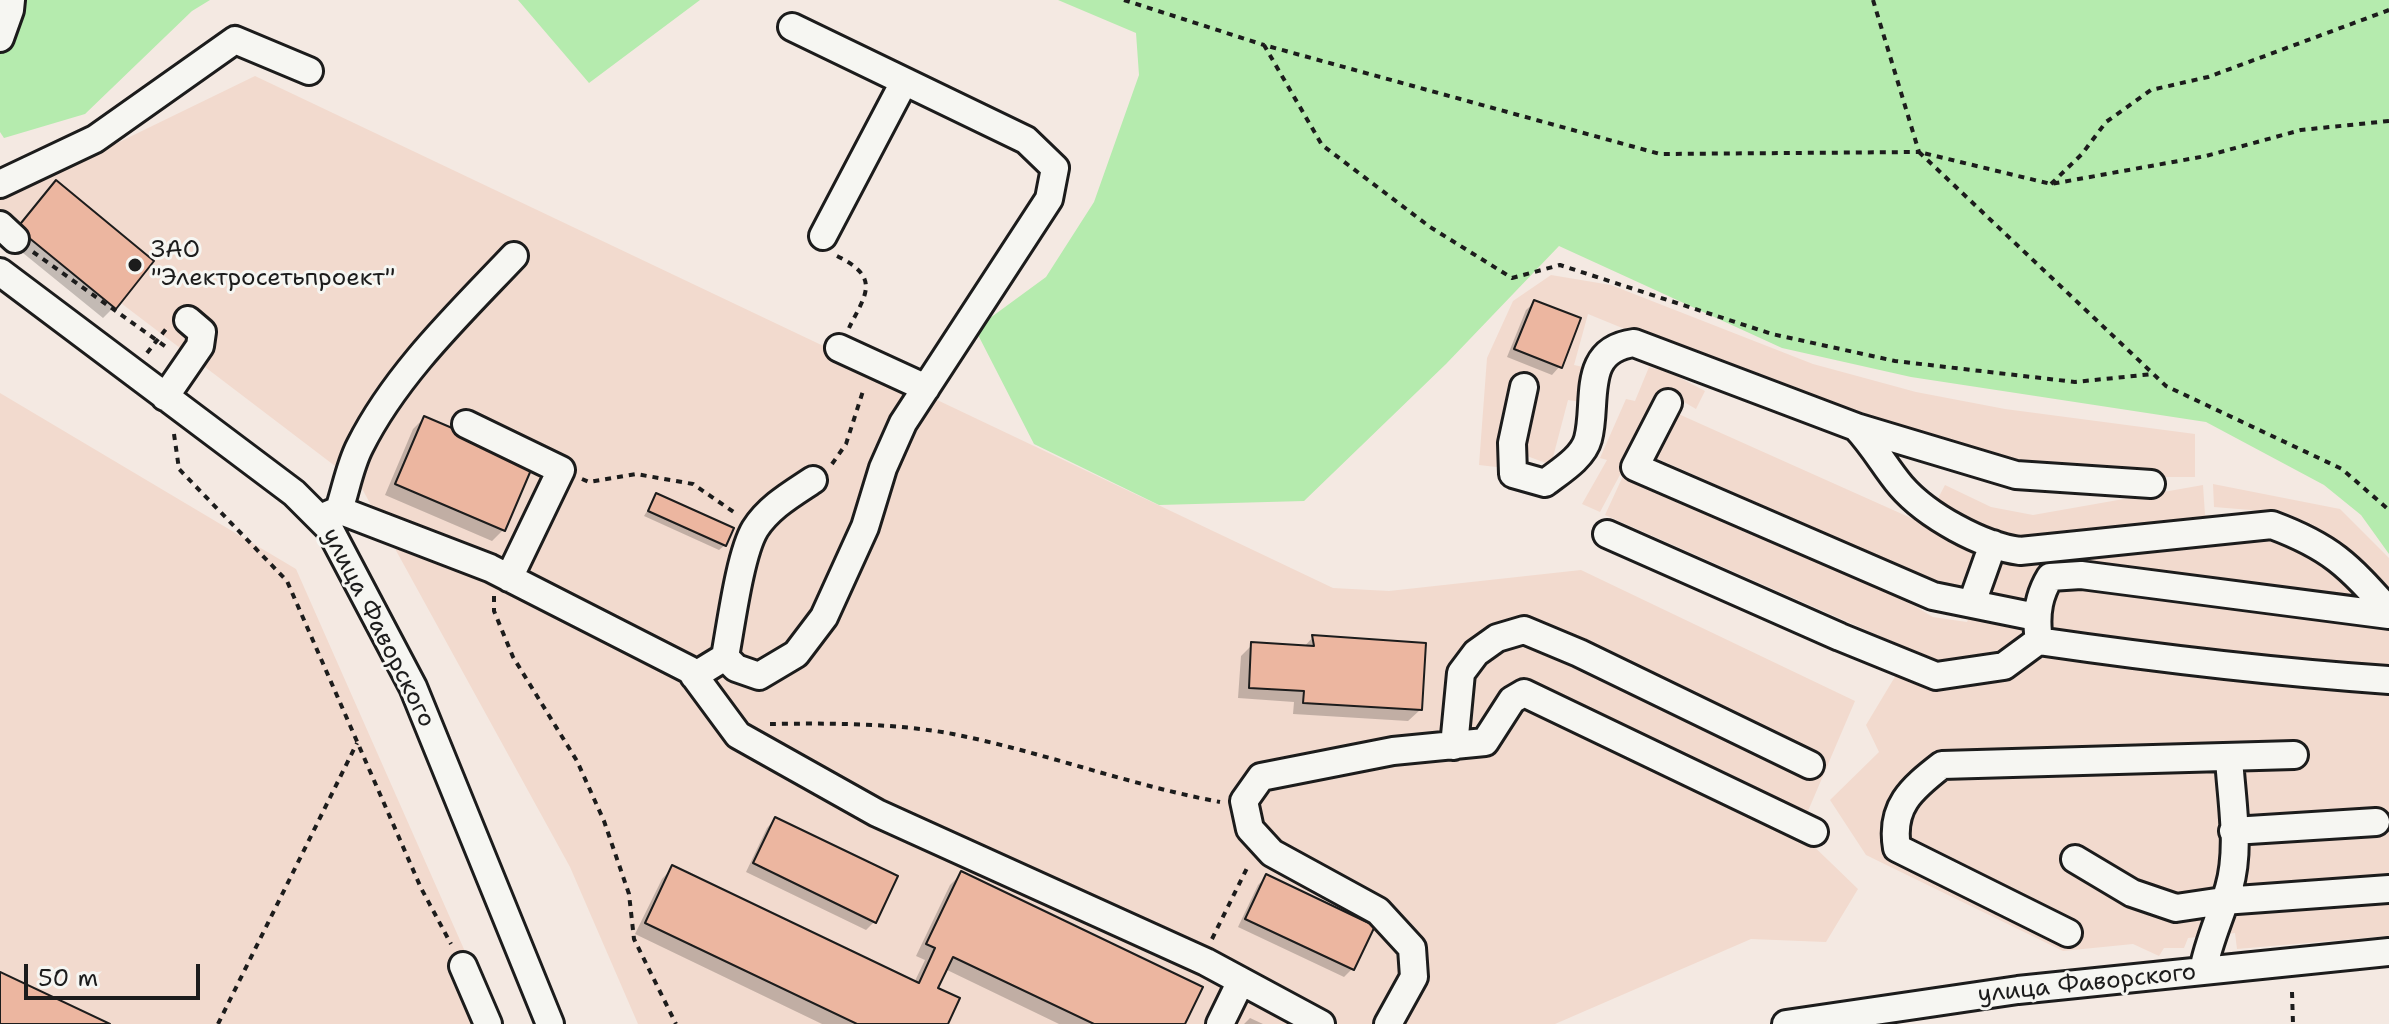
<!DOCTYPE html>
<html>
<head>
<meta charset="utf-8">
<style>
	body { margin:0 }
	#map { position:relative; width:2389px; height:1024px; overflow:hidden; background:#f4e9e2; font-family:"Shantell Sans",sans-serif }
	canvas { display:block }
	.scale { position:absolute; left:24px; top:964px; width:176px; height:36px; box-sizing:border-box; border:4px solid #1c1c1c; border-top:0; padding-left:10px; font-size:24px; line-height:28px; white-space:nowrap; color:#1c1c1c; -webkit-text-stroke:6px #f6f6f2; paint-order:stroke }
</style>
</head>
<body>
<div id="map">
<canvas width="2389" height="1024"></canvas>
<div class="scale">50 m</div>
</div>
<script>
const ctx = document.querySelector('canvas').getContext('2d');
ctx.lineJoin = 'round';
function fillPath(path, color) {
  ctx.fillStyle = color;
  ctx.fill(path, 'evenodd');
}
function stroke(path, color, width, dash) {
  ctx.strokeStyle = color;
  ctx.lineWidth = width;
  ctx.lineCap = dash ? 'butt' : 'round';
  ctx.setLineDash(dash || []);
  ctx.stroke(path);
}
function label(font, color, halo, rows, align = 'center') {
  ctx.font = font + ' "Shantell Sans",sans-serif';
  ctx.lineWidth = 6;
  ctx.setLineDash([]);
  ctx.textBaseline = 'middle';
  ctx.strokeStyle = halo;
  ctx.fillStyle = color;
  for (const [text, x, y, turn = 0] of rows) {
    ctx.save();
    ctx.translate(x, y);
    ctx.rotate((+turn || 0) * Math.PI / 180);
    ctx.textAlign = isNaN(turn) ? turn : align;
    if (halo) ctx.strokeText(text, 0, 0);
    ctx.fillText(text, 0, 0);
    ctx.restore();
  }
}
const built = new Path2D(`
	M255 76 1333 588 1389 591 1581 570 1855 701 1799 832 1858 889 1826 942 1751 939 1555 1024H638L570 867 360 485 0 211V200Z
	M1551 275 1611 285 1813 364 1916 392 2005 409 2195 434V477H2140L2021 463 1927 439 1703 361 1588 314 1574 365 1583 367 1581 402 1568 400 1551 465 1519 453 1536 386 1505 468 1479 465 1487 358 1513 301Z
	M1649 367 1669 372 1705 391 1696 409 1665 391 1600 512 1582 504 1607 460 1600 458 1626 399 1635 401Z
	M0 393 296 569 497 1024H0Z
	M1674 412 1987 552 1968 596 1649 455Z
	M1623 476 1908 602 1933 617 1967 622 2000 538 1934 506 1945 485 1991 507 2033 515 2203 485 2205 515H2262L2389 598V936L2237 949 2235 933 2188 938 2184 948H2164L2159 956 2133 944 2063 951 1866 855 1830 800 1879 752 1866 725 1899 670 1951 662 1921 658 1891 641 1605 515Z
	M2213 484 2340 509 2389 558V596L2326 533 2287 513 2214 507Z`);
const green = new Path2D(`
	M18 0H210L192 11 85 114 4 138 0 132V44Z
	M518 0H700L589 83Z
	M1058 0H2389V554L2361 515 2324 485 2206 422 1911 377 1782 348 1559 246 1446 364 1304 501 1159 505 1034 444 975 329 1046 277 1094 202 1139 75 1136 33Z`);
const shadow = new Path2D(`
	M44 194 114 307 103 318 7 240Z
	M1535 302 1560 366 1552 375 1507 357 1526 310Z
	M424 418 503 530 492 541 385 495 413 429Z
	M657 495 725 545 719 550 644 516Z
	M1313 637 1420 710 1408 721 1293 714 1294 702 1238 698 1241 656 1252 645 1303 648Z
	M775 819 875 921 866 930 746 872 767 828Z
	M673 867 914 983 925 960 916 956 950 885 961 874 1183 1024H1059L945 969 935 989 946 1024H822L635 934 662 879Z
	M1266 877 1352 969 1344 977 1238 927 1258 885Z
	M1250 1018 1263 1024H1244Z`);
const building = new Path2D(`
	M56 180 154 261 116 309 17 228Z
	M1534 300 1581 318 1562 368 1514 349Z
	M424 416 534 463 505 531 395 484Z
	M656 493 734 528 726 546 648 511Z
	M1312 635 1426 643 1422 710 1303 703 1304 691 1249 688 1251 642 1314 646Z
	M775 817 898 876 876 923 753 863Z
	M672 865 919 983 935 948 926 944 961 871 1203 987 1185 1024H1094L953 957 938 988 960 998 948 1024H857L645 923Z
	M1266 874 1375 926 1354 970 1245 919Z
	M0 972 110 1024H0Z`);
const path = new Path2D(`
	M1124 0 1264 45
	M1873 0 1919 152 1660 154 1264 45 1322 145 1430 227 1512 278 1560 265 1772 334 1895 361 2075 382 2153 374
	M2389 121 2301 130 2206 156 2051 184 1919 152 2166 386 2342 469 2389 510
	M2051 184 2082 154 2106 122 2151 90 2208 77 2389 10
	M33 252 169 349
	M837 256C882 278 865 295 849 328
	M147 353 166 329
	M174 434 179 469 287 581 421 888 451 944
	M832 464 846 444 864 388
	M582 479 589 482 636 474 693 484 738 515
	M494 596V611L513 657 577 761 604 821 629 894 634 939 676 1024
	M770 724C827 723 896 723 953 734 1043 752 1129 785 1220 802
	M1212 939 1249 864
	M2292 992 2293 1024
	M218 1024 357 743`);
const minor = new Path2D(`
	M0 38 10 10 11 0
	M0 184 95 139 235 40 309 71
	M0 225 15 239
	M823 236 904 82
	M0 272 294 493 329 528 413 687 550 1024
	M839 348 926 388
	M1524 387 1512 443 1513 474 1545 483C1559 472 1583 458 1588 439 1598 402 1580 350 1634 343L1856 427C1874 446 1885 467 1901 486 1927 516 1982 546 2020 551L2272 525C2331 547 2348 565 2389 611
	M165 397 200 346 202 332 188 320
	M1668 403 1635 467 1933 596 2036 617
	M466 424 561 470 509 578
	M1856 427 2016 475 2151 484
	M339 510C346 489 350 465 360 446 396 374 459 314 514 256
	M320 518 339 510 490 568 690 670 738 735 877 813 1206 962 1321 1024
	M1607 534 1840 637 1936 676 2004 666 2038 641C2155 658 2271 672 2389 680
	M1972 603 1993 544
	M2038 633C2036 612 2039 595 2050 577L2081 575 2389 615
	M725 657C731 625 740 554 755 529 769 507 792 494 813 480
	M694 676 725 657 736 668 759 676 796 654 824 617 865 527 883 468 903 423 1049 199 1055 168 1026 140 792 27
	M1454 746 1461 673 1476 653 1497 638 1524 630 1579 653 1810 765
	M2233 831 2376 822
	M2075 859 2132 893 2176 908 2223 901 2389 889
	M2068 933 1897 848C1890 807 1911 789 1942 765L2294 755
	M463 966 488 1024
	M2203 971C2208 942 2221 916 2229 888 2241 847 2231 798 2229 757
	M1220 1024 1241 981
	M1388 1024 1414 977 1412 948 1378 911 1272 853 1250 829 1244 801 1261 777 1393 751 1485 742 1512 700 1524 693 1814 832
	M1786 1024 2018 990 2389 952`);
const markers = [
	[135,265,8,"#1c1c1c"]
];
const poiNames = [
	["ЗАО",151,251],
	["\"Электросетьпроект\"",151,279]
];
const streetNames = [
	["улица Фаворского",378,628,63],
	["улица Фаворского",2087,984,-6]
];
fillPath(built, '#f2dace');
fillPath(green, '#b5ebae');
fillPath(shadow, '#0003');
fillPath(building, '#ecb6a0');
stroke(building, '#1c1c1c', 2);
stroke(minor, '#1c1c1c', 32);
stroke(path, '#1c1c1c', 4, [6, 6]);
stroke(minor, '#f6f6f2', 26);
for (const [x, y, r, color] of markers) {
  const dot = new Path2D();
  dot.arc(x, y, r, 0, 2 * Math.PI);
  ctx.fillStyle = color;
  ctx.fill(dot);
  stroke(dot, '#f6f6f2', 3);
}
label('24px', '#1c1c1c', '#f6f6f2', poiNames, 'left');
label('24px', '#1c1c1c', '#f6f6f2', streetNames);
</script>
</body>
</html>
